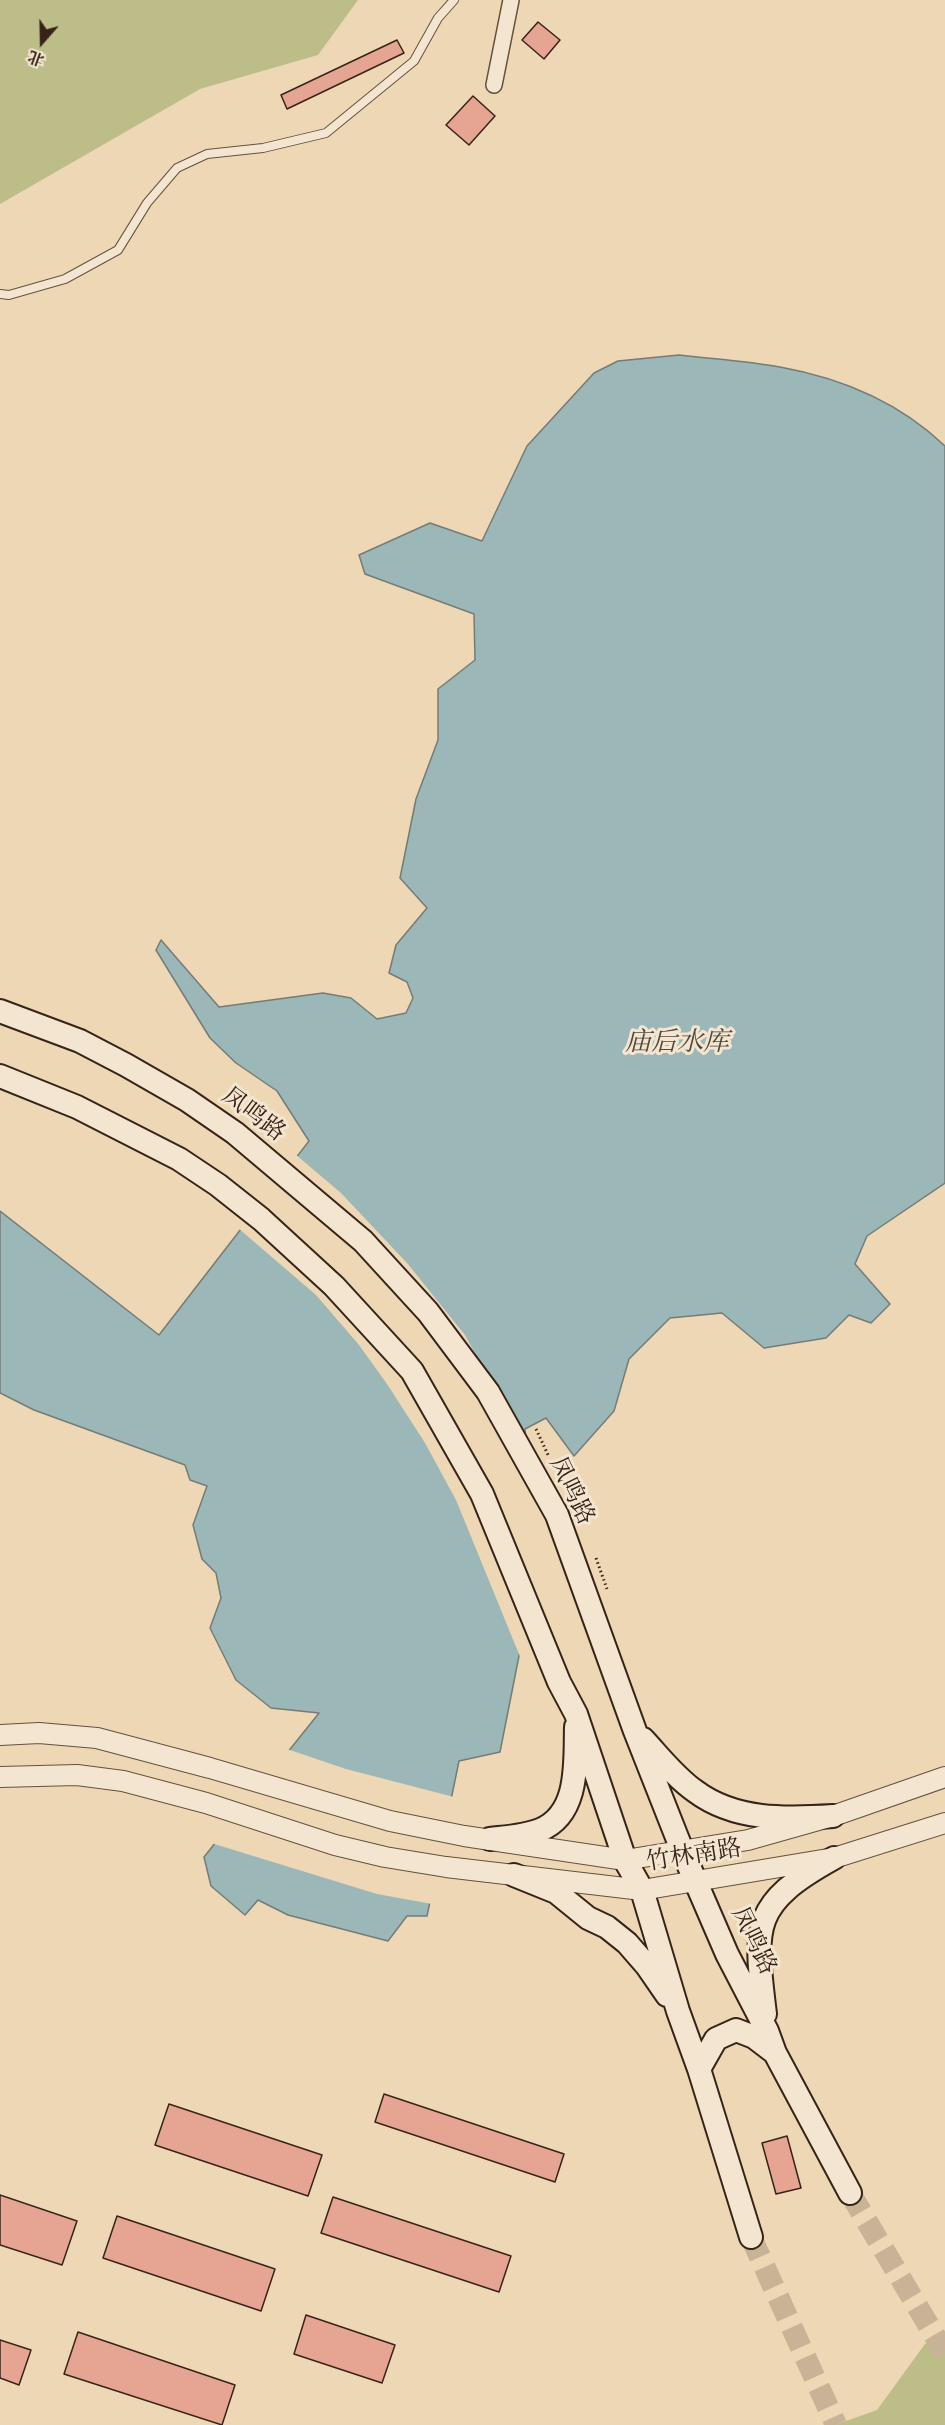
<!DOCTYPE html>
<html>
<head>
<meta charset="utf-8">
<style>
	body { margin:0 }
	#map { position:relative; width:945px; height:2425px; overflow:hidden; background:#edd7b5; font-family:"Gentium Book Plus","Noto Serif SC",serif }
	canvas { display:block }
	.north { position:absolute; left:12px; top:12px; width:60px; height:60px; -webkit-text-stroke:4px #f3e5cf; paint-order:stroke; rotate:200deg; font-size:16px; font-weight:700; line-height:24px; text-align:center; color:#372419 }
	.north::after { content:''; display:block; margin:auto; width:21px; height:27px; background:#372419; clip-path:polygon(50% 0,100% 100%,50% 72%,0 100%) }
</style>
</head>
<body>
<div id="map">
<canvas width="945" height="2425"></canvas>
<div class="north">北</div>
</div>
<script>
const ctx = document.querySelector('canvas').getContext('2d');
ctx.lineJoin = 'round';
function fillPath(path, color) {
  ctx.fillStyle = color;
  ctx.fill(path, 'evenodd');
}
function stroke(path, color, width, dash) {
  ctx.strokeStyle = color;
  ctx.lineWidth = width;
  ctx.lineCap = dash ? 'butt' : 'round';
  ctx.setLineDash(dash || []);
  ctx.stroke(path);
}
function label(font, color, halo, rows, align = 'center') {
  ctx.font = font + ' "Gentium Book Plus","Noto Serif SC",serif';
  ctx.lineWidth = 6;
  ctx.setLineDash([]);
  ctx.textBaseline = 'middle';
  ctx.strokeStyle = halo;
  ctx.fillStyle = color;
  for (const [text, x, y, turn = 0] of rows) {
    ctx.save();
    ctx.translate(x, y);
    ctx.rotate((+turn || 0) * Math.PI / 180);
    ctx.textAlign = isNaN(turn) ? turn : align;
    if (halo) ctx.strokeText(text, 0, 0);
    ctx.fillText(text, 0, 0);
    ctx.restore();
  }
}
const green = new Path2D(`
	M0 0H358L318 55 200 89 0 204Z
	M945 2332V2425H835L877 2410 925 2344Z`);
const water = new Path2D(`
	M679 355C713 359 747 361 780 367 841 378 900 403 945 446V1183L867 1236 855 1264 890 1304 871 1323 849 1315 826 1338 764 1348 722 1313 670 1318 629 1359 614 1411 574 1456 546 1418 525 1429 536 1570 500 1752 459 1761 427 1916H407L388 1941 288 1915 258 1900 245 1915 211 1886 204 1857 319 1713 271 1708 236 1680 210 1628 221 1598 216 1573 202 1559 193 1525 207 1486 190 1480 185 1465 34 1410 0 1393V1211L159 1335 309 1141 277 1091 236 1063 210 1038 156 950 161 940 219 1007 323 993 351 998 377 1019 406 1013 413 998 407 982 389 973 396 945 427 908 400 878 416 799 438 740V689L475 660 474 614 365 574 359 555 430 523 482 541 527 446 594 373 618 361Z`);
const pier = new Path2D(`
	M295 1154 341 1193 407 1263 465 1335 530 1455 539 1570 521 1659 456 1500 425 1443 387 1384 359 1345 316 1295 238 1228Z
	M287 1749 346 1769 454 1797 432 1904 377 1894 211 1843Z`);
const building = new Path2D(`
	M538 22 560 40 544 59 522 40Z
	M397 40 404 53 287 109 281 95Z
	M473 96 495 116 469 145 446 125Z
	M384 2094 564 2154 555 2182 375 2122Z
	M169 2104 322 2155 308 2196 155 2145Z
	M787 2136 801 2188 776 2194 762 2143Z
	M0 2195 77 2221 62 2265 0 2245Z
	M333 2197 511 2256 499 2292 321 2233Z
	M117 2216 275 2269 261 2311 103 2258Z
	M306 2315 395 2345 382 2383 294 2354Z
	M78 2332 235 2385 222 2425 64 2374Z
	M0 2340 31 2350 19 2385 0 2378Z`);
const secondaryTunnel = new Path2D(`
	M850 2193 945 2353
	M751 2237 836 2425`);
const path = new Path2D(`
	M536 1429 549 1457
	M596 1558 607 1589`);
const service = new Path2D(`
	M0 294 9 295 65 279 118 250 147 203 177 168 207 154 263 148 326 133 414 61 438 18 454 0`);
const minor = new Path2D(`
	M494 85 511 0`);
const tertiary = new Path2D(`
	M0 1735 39 1733 97 1738 210 1768 390 1821 464 1836 625 1860 748 1840 833 1816 945 1777
	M0 1777 77 1775 123 1781 206 1803 335 1845 385 1857 446 1867 642 1890 834 1858 945 1823`);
const secondary = new Path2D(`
	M0 1011 80 1041 126 1065 187 1100 235 1133 363 1241 428 1312 488 1392 557 1515 635 1731 682 1850 727 1954 767 2031 775 2053 850 2193
	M0 1076 77 1107 179 1159 218 1185 261 1219 334 1286 412 1371 482 1494 559 1682 576 1714 625 1860 642 1890 678 2011 699 2069 751 2237
	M643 1739C659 1756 675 1777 695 1791 735 1821 786 1819 833 1816
	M490 1839C507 1837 525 1836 540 1830 580 1814 575 1761 576 1727
	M514 1875 556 1892 588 1918 607 1927 627 1943 647 1966 667 1995
	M765 2014C754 1925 751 1904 834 1858
	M699 2069 716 2039 736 2030 754 2037 775 2053`);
const streetNames = [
	["凤鸣路",253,1115,37],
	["凤鸣路",571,1491,64],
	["竹林南路",694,1856,-9],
	["凤鸣路",753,1941,64]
];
const waterNames = [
	["庙后水库",677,1043]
];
fillPath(green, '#bdbd8a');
fillPath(water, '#9cb7b7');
stroke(water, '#747c78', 1.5);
fillPath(pier, '#edd7b5');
fillPath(building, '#e6a493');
stroke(building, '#372419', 1.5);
stroke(secondaryTunnel, '#c9b396', 22, [22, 11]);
stroke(service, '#645140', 10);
stroke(minor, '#645140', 18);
stroke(tertiary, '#645140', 22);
stroke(secondary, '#372419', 26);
stroke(path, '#372419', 3, [1.5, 3]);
stroke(service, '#f3e5cf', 8);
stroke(minor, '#f3e5cf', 15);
stroke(tertiary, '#f3e5cf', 20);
stroke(secondary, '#f3e5cf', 22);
label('24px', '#372419', '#f3e5cf', streetNames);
label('italic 26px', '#504940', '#f3e5cf', waterNames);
</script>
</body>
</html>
